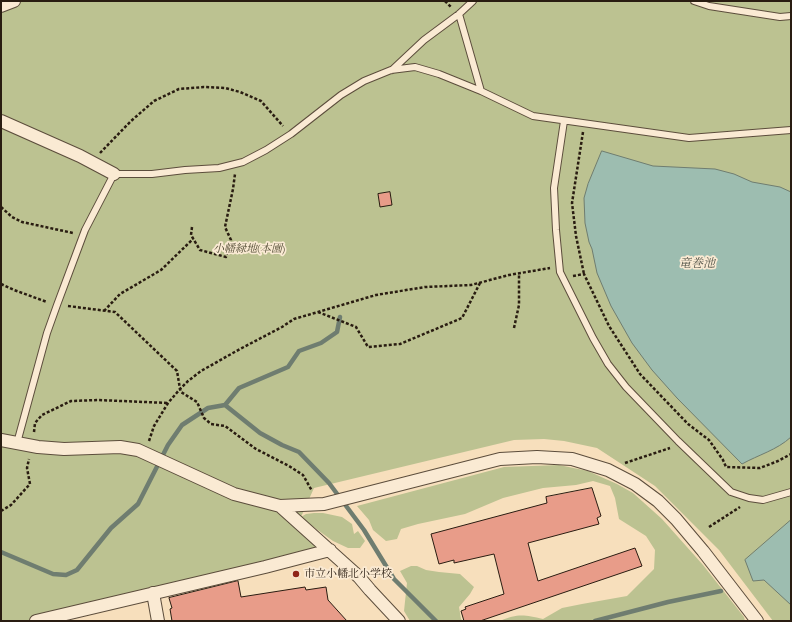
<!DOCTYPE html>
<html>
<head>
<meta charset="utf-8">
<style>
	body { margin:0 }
	#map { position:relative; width:792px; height:622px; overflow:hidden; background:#f7dfbc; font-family:"IM FELL French Canon",serif }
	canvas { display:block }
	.frame { position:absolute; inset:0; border:2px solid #291c11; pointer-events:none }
</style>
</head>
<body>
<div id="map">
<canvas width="792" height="622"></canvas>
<div class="frame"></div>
</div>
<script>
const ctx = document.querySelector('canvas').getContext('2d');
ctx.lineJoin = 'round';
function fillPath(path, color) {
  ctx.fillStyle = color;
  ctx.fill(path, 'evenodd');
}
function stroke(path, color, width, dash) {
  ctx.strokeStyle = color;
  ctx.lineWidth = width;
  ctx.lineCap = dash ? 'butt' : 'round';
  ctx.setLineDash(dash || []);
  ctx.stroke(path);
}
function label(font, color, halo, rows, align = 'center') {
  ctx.font = font + ' "IM FELL French Canon","Noto Serif JP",serif';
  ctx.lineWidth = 3.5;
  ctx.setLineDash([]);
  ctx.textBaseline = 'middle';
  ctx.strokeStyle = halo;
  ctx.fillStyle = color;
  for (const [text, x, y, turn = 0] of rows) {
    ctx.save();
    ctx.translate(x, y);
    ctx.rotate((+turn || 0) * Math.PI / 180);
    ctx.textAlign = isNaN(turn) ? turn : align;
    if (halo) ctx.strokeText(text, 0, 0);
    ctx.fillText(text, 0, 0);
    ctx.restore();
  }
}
const green = new Path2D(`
	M1 1H791V621H773L719 550 655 486 597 448 564 441 544 439 514 440 314 488 301 517 306 514 314 513H323L342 517 352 524 354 534 358 531 365 541 360 548H348L333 541 301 518 318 551 28 621H1Z
	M559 465 588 471 617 484 633 493 662 519 703 565 744 617 745 621H500C518 613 525 615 543 619L562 608 582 604 627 596 654 569 655 550 646 536 619 519 615 498 610 486 593 481 576 485 543 488 503 498 465 514 418 524 401 529 397 539 386 541 373 530 369 520 357 506 504 467Z
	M411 566H417L426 570 439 572 460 574 474 587 470 594 459 607 461 619 463 621H410L404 611 407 583 400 571Z`);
const water = new Path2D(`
	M602 151 653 166 715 169 734 174 752 182 780 187 791 192V437C777 450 758 455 742 464L677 398 652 370 632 343 611 306 597 273 592 249 589 242 585 223 584 198 588 184Z
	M791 520V605L764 580 753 581 745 560Z`);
const stream = new Path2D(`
	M225 405 260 433 282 445 299 452 329 483 364 530 394 579 436 621
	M1 552 53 574 66 575 77 570 111 528 138 504 168 445 182 425 208 408 225 405 239 388 288 367 299 351 321 343 337 332 340 317
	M595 621 668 602 721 591`);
const building = new Path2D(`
	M390 192 392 205 380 207 378 194Z
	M592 488 601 516 597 518 599 524 528 543 538 581 635 548 642 566 480 621H464L461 611 466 609 465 607 504 594 494 554 454 563V560L439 564 431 534 547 503 546 497Z
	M238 581 241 597 305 587 306 590 326 587 328 600 347 621H172L170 609 172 608 169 598Z`);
const path = new Path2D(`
	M445 1 452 8
	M583 132 572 203 576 236 584 274
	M100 153 131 121 154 101 179 89 204 87 225 88 240 92 261 101 283 126
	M1 207 12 217 22 222 73 233
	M192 227 191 235 200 250 226 257 231 240 225 227 233 189 235 174
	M573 276 584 274 609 326 640 374 688 424 709 440 723 460 726 467 760 468 778 461 791 454
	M1 284 14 290 47 302
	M68 306 115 312 177 371 180 389 181 392 197 402 204 418 211 424 225 426 256 449 289 466 303 475 312 491
	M104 311 120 294 161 270 193 239
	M318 312 356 327 368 347 400 344 462 318 480 283
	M514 328 519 305V274
	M34 432 35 423 42 415 71 401 98 400 168 403
	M149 441 154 426 168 403 180 389 188 381 201 371 240 349 282 327 294 319 376 295 425 287 471 285 509 275 550 268
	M625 463 670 448
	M1 511 11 505 30 484 27 468 29 459
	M709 527 740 507`);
const service = new Path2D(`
	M694 1 709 6 780 17 791 16
	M459 14 481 91
	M392 70 424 40 459 14 473 1
	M564 121 554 188 556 230 560 272 593 338 608 364 626 387 678 441 731 492 749 498 763 500 791 492
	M17 443 47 333 57 305 85 230 114 174H152L185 170 219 168 243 162 266 150 291 134 341 95 364 81 391 70 415 67 439 74 481 91 533 116 689 138 791 130`);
const minor = new Path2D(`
	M1 6 14 1
	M1 121 80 156 114 174
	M1 440 38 447 64 449 120 447 138 450 234 494 280 506 324 504 500 459 537 457 572 459 608 470 635 484 658 501 676 519 703 551 757 621
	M280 506 359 577 370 590 399 621
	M153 593 158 621
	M36 621 265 567 330 550`);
const markers = [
	[296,574,4,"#8f2418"]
];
const parkNames = [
	["小幡緑地(本園)",249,249]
];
const poiNames = [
	["市立小幡北小学校",304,574]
];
const waterNames = [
	["竜巻池",697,264]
];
fillPath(green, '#bcc291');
fillPath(water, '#9dbdb0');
stroke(water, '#6f7d70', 1);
stroke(stream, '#6f7d70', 4.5);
fillPath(building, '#e89c89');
stroke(building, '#291c11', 1);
stroke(service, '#5c4d3c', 8);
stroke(minor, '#5c4d3c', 14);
stroke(path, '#291c11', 2.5, [3, 2]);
stroke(service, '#faead3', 6);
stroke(minor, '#faead3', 12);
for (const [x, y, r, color] of markers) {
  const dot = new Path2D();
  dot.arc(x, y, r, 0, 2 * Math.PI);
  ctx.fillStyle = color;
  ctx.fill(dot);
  stroke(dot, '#faead3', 1.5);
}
label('italic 11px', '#554e37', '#faead3', parkNames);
label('11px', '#291c11', '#faead3', poiNames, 'left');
label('italic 12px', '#525449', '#faead3', waterNames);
</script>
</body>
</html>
